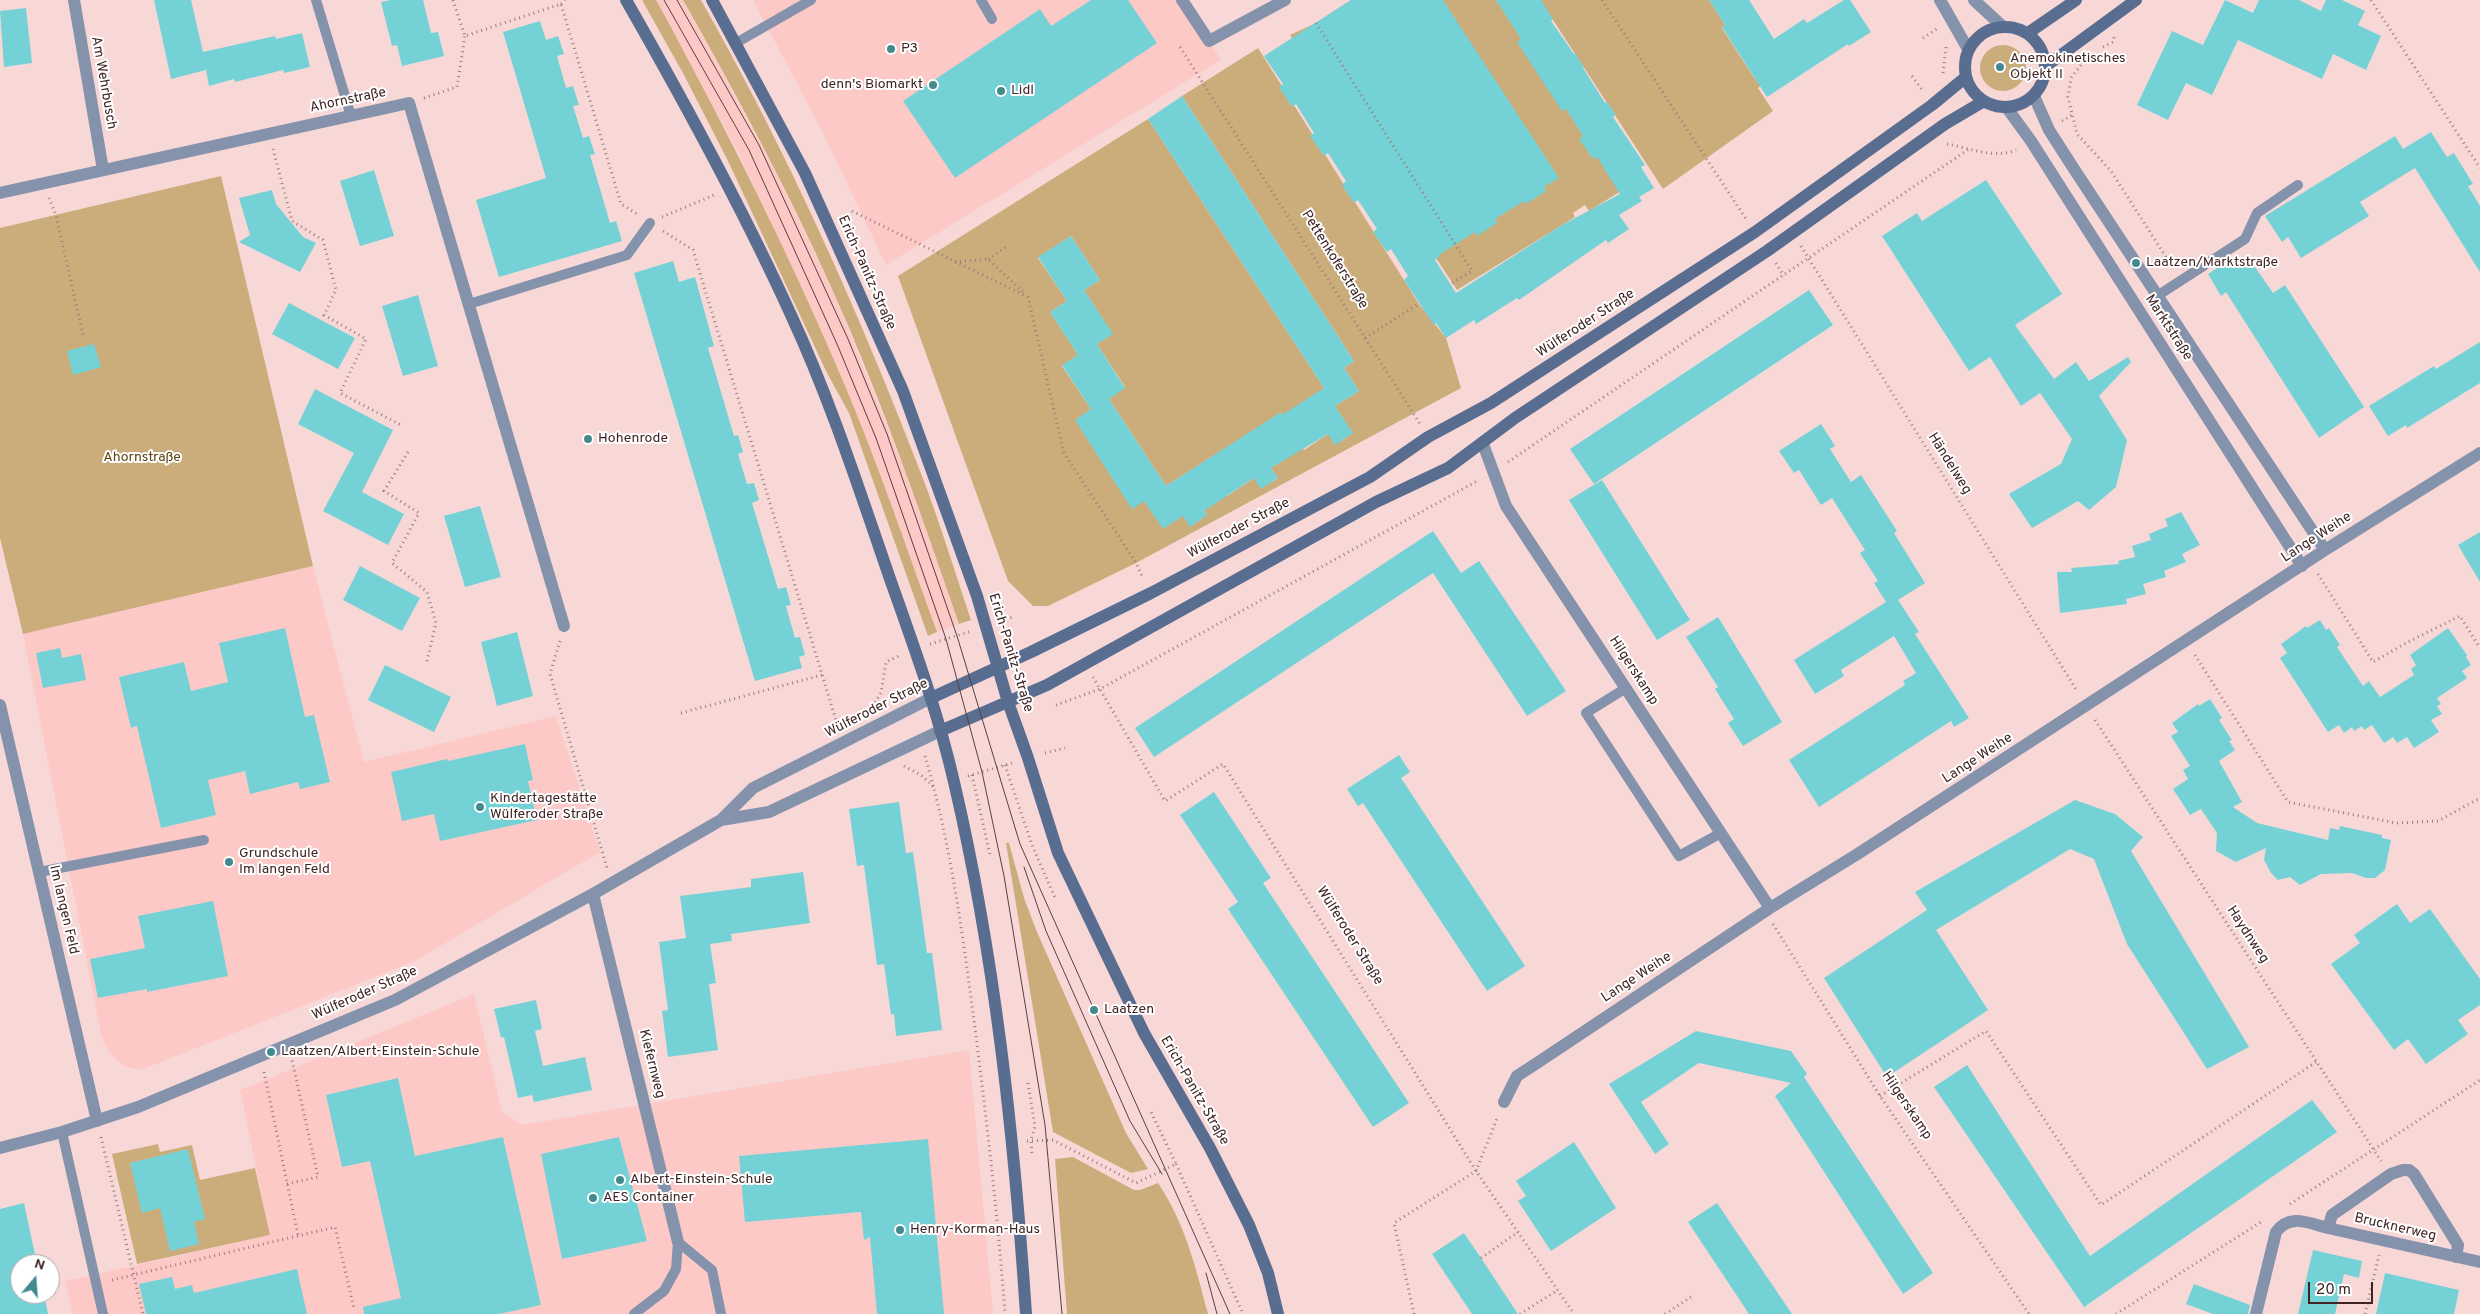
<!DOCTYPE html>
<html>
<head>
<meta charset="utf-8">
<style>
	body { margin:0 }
	#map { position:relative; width:2480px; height:1314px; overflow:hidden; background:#f8d8d7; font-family:Overpass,sans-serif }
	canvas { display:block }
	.north { position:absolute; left:10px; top:1254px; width:50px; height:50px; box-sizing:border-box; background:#fff; border:1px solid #b3a7a7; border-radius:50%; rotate:18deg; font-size:14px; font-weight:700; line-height:20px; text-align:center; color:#412323 }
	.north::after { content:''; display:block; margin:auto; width:18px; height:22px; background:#428a8e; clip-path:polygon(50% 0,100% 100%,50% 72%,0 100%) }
	.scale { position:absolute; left:2308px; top:1282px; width:65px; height:22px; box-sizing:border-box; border:2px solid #412323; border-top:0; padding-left:6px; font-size:15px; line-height:18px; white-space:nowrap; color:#412323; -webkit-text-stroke:4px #fff; paint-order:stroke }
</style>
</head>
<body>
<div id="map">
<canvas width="2480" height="1314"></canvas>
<div class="north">N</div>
<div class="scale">20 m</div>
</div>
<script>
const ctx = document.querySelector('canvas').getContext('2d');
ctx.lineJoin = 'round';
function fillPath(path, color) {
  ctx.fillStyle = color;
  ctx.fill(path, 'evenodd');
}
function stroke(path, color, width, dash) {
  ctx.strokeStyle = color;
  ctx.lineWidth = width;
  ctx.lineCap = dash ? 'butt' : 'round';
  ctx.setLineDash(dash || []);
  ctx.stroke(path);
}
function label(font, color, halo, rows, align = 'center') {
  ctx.font = font + ' Overpass,sans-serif';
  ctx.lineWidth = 4;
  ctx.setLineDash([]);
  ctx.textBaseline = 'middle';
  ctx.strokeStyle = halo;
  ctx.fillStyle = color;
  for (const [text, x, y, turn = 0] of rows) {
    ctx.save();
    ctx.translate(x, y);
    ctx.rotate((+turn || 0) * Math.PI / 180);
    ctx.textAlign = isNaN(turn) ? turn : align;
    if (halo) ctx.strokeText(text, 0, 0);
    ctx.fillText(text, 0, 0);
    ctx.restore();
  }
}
const built = new Path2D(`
	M656 0H683L775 171 832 289 910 483 959 624 937 632 872 452 837 367 738 152Z
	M753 0H1182L1221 60 886 265 822 131Z
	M313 566 364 762 556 716 600 852 415 961 141 1070 124 1066 109 1053 101 1034 23 634Z
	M474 994 502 1111 522 1125 969 1050 993 1314H73L65 1281 270 1235 240 1090Z`);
const green = new Path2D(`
	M642 0H656L666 18C728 133 786 248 837 367 875 454 905 544 937 632L928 636 849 413 827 373 728 161 684 75Z
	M683 0H701C788 153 859 312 922 476 940 523 955 572 971 620L959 624C920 511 881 398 832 289 788 190 736 94 683 0Z
	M1351 0H1497L1621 191 1589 211 1585 205 1573 213 1575 217 1457 290 1290 35 1316 23Z
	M1540 0H1709L1725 25 1722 28 1755 79 1764 84 1758 88 1773 111 1663 189Z
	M1980 68a23 23 0 1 1 46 0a23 23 0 1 1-46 0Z
	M1258 48 1419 304 1446 338 1461 388 1136 563 1048 606H1033L1008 581 898 276 1148 119 1324 388 1285 419 1281 413 1166 486 1109 399 1125 387 1097 344 1112 334 1084 290 1100 280 1071 236 1038 258 1067 301 1050 312 1078 355 1062 366 1091 409 1144 501 1190 511 1197 522 1207 515 1200 505 1229 495 1260 474 1267 485 1278 478 1271 468 1302 448 1304 450 1334 430 1342 441 1352 433 1335 406 1359 391 1344 368 1354 361 1182 96Z
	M221 176 313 566 23 634 0 538V228Z
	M1006 843H1009L1024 898 1037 932 1126 1133 1148 1169 1131 1173 1053 1132Z
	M158 1144 160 1152 192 1145 200 1180 255 1168 270 1235 137 1264 112 1154Z
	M1073 1157 1134 1190H1140L1158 1183C1185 1223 1196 1268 1208 1314H1067L1055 1159Z`);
const building = new Path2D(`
	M154 0H191L203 52 275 36 276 39 302 33 310 67 284 73 283 70 235 82 234 79 209 86 206 70 171 79Z
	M391 0H423L431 33 438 32 444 56 402 66 397 45 392 46 381 2Z
	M1091 0H1128L1157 43 955 178 903 101 1040 9 1051 26Z
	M1351 0H1443L1559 178 1544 187 1546 191 1526 204 1524 201 1495 219 1497 223 1477 236 1475 232 1439 255 1440 256 1435 260 1456 293 1562 225 1620 194 1597 157 1593 159 1579 139 1583 136 1566 109 1562 111 1517 42 1521 39 1496 0H1541L1553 19 1551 21 1574 54 1575 53 1584 67 1583 68 1605 103 1607 102 1616 115 1613 117 1645 165 1641 167 1654 188 1639 197 1642 201 1619 215 1629 229 1608 243 1606 240 1519 300 1517 298 1476 324 1474 320 1446 338 1436 323 1434 325 1404 280 1408 276 1391 249 1387 252 1373 232 1377 229 1358 200 1354 203 1342 185 1346 181 1328 153 1324 156 1310 136 1314 133 1296 104 1292 107 1279 87 1283 84 1264 56Z
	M1709 0H1749L1774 39 1804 19 1807 23 1844 0H1850L1871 32 1849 46 1848 44 1767 97 1722 27 1725 25Z
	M2225 0 2253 13 2259 0H2299L2321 11 2326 0H2342L2365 11 2358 25 2381 36 2366 70 2333 54 2322 79 2238 40 2212 95 2186 83 2168 120 2137 105 2172 31 2203 45Z
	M26 8 32 63 4 67 0 11Z
	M540 21 546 40 558 36 564 54 557 56 566 88 573 86 579 105 573 106 583 138 589 136 595 154 590 155 610 223 616 221 622 241 499 277 476 200 546 178 503 32Z
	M1182 96 1354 361 1344 368 1359 391 1335 406 1353 433 1335 445 1328 434 1271 468 1278 478 1261 489 1254 478 1204 511 1207 515 1190 527 1183 516 1163 529 1144 501 1132 509 1075 420 1091 409 1062 365 1078 355 1050 312 1067 301 1038 257 1071 236 1100 280 1084 290 1113 334 1097 344 1125 388 1109 399 1166 486 1281 412 1282 415 1324 388 1148 119Z
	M2431 132 2447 157 2454 153 2473 184 2468 186 2480 206V272L2415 168 2360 202 2369 216 2301 258 2288 237 2282 242 2265 216 2395 136 2403 149Z
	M374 170 394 236 360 246 340 181Z
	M1986 180 2062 294 2015 325 2054 379 2076 362 2089 381 2128 357 2131 362 2099 396 2127 440 2116 487 2089 510 2078 501 2032 528 2009 494 2061 464 2072 439 2040 393 2021 406 1990 357 1969 371 1882 236 1917 213 1922 221Z
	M272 190 276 204 303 237 316 243 300 272 239 242 250 235 239 198Z
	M2229 260 2253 264 2273 293 2285 285 2364 407 2319 438 2226 292 2221 296 2208 274Z
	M673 261 679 282 695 277 714 346 708 348 734 436 738 435 743 452 738 454 747 484 754 483 759 500 752 503 778 589 786 587 791 605 786 606 795 638 800 637 805 655 799 657 802 668 755 681 634 273Z
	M1809 290 1833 325 1594 484 1570 449Z
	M418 295 438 366 403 376 382 306Z
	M289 303 355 338 338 369 272 334Z
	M2480 342V383L2407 428 2406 425 2388 436 2369 406 2434 366 2436 369Z
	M94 344 101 367 73 375 67 351Z
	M315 389 393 430 362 492 404 514 388 545 323 511 354 453 298 424Z
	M1821 424 1835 446 1830 449 1851 482 1861 475 1897 531 1894 533 1925 583 1898 600 1919 632 1915 634 1969 718 1954 727 1951 721 1819 807 1789 760 1905 685 1903 681 1916 673 1894 636 1841 670 1844 676 1815 694 1794 660 1886 602 1874 583 1878 581 1860 553 1865 550 1832 498 1821 505 1799 470 1794 473 1779 451Z
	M1602 480 1690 620 1657 640 1569 500Z
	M480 506 501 577 465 587 444 516Z
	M2181 512 2200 545 2182 554 2186 562 2164 571 2166 577 2143 584 2146 594 2126 599 2127 604 2060 613 2057 572H2072L2071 568 2119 564 2118 561 2135 557 2132 546 2151 540 2149 534 2168 526 2165 519Z
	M1433 531 1461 573 1479 561 1566 691 1527 716 1433 573 1154 757 1135 728Z
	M2480 532V582L2458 545Z
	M360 566 420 598 402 631 343 600Z
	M1718 617 1782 722 1743 746 1728 723 1734 719 1715 689 1718 687 1686 637Z
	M2320 620 2326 630 2329 628 2340 645 2337 647 2363 686 2369 681 2380 697 2414 675 2411 669 2416 665 2410 655 2448 628 2467 655 2466 657 2471 665 2462 671 2467 678 2437 698 2441 704 2437 706 2442 714 2431 720 2439 732 2414 748 2407 737 2397 743 2393 737 2384 743 2372 725 2364 730 2362 726 2354 731 2352 727 2344 733 2339 725 2328 732 2280 658 2287 653 2281 644 2306 626 2307 628Z
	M285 628 305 717 314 715 330 782 300 789 298 782 250 794 245 771 208 780 216 815 161 828 137 726 131 728 119 677 184 662 191 691 228 682 219 643Z
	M517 632 533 696 497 706 481 642Z
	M60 648 62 658 81 654 86 680 43 688 36 653Z
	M385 665 451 697 434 732 368 700Z
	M2210 699 2222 718 2219 720 2232 740 2229 741 2235 750 2219 761 2242 802 2233 807 2257 823 2328 840 2330 828 2339 830 2340 826 2382 835V838L2391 840 2385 870 2375 878H2366L2352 873 2321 874 2300 885 2290 877 2278 880 2271 873 2264 860 2266 848 2236 862 2216 851 2217 833 2201 809 2190 815 2173 789 2188 779 2183 770 2190 766 2171 736 2178 732 2172 723 2198 704 2199 706Z
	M525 744 533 780 528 781 537 820 440 841 434 814 402 821 391 772 447 759 448 761Z
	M1399 755 1410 772 1401 778 1525 966 1487 991 1363 803 1358 806 1347 789Z
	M1214 792 1271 878 1263 883 1409 1103 1373 1127 1228 909 1238 902 1180 815Z
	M2075 800 2115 814 2143 837 2131 851 2249 1047 2207 1069 2127 944 2094 859 2070 849 1936 930 1988 1010 1887 1077 1824 978 1927 910 1915 892Z
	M899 802 906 853 913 852 927 953H932L942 1030 896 1036 894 1014 891 1015 884 964 877 965 864 865 857 866 849 809Z
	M803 872 810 923 731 934 732 941 710 944 716 983 709 984 718 1050 668 1057 662 1011 668 1010 659 942 686 938 680 896 751 887V879Z
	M213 901 228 976 147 992V989L98 998 90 959 145 948 138 916Z
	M2397 904 2410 923 2430 909 2480 979V1005L2458 1020 2468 1034 2426 1064 2408 1039 2394 1050 2331 964 2360 943 2354 935Z
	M536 1000 542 1029 535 1031 543 1066 585 1057 592 1090 534 1102 532 1095 518 1098 504 1037 501 1038 494 1009Z
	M1696 1031 1791 1051 1807 1074 1804 1077 1933 1273 1903 1294 1775 1096 1791 1083 1699 1063 1641 1102 1669 1144 1655 1154 1609 1084Z
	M1967 1065 2090 1256 2312 1100 2337 1132 2084 1307 1934 1087Z
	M398 1078 415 1156 503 1137 541 1305 499 1314H364L363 1307 401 1298 370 1161 342 1167 326 1095Z
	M619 1137 647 1241 562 1259 541 1154Z
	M928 1139 944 1314H877L870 1237 864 1240 861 1212 745 1222 739 1156Z
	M1574 1142 1616 1208 1551 1251 1518 1201 1526 1196 1516 1181Z
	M188 1149 205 1219 194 1222 199 1244 170 1251 160 1208 142 1213 130 1163Z
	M24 1203 37 1264H20V1294H44L48 1314H0V1209Z
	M1717 1203 1792 1314H1749L1688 1222Z
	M1464 1233 1481 1258 1518 1314H1472L1432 1254Z
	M2313 1250 2362 1261 2359 1278 2344 1274 2335 1314H2298Z
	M297 1269 307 1314H146L139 1284 172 1277 175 1289 192 1285 194 1293Z
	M2385 1273 2459 1290 2454 1314H2376Z
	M2194 1284 2250 1305 2248 1314H2213L2186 1304Z`);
const path = new Path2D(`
	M453 0 465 36 561 4 621 204 637 214
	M1602 0 1746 219
	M2371 0 2480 168
	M561 4 565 0
	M1316 23 1472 271 1450 284
	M1923 38 1938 28
	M1180 47 1420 424
	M2103 47 2113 42 2114 37
	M2084 61 2071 78 2068 97 2077 134 2111 171 2173 268
	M1943 73 1946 47
	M1912 76 1923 91
	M424 98 457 87 465 36
	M2062 121 2072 115
	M1947 144C1970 148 1994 159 2016 150
	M273 149 292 221 323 240 336 290 324 315 366 339 340 393 401 425
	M49 198 56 215 83 335
	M852 211 1028 297 1064 453 1136 563 1143 578
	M662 217 714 195
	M663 231 693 250 838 727
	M1801 246 2077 691
	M988 259 1006 247
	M955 262 988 259 1025 294
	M1776 263 1784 276
	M1365 338 1420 303
	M408 452 384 491 419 513 392 563 427 592 436 623 426 665
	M1508 462 1969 149
	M2318 574 2373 662 2408 642 2460 616 2480 648
	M1001 621 1013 617
	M560 641 550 674 607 868
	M930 644 972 631
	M2195 655 2288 802 2396 823 2438 821 2480 798
	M1093 677 1165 801 1223 764 1476 1171 1574 1314
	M1056 705 1100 689 1479 480
	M875 707 874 704 881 693 886 662 901 655
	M681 713 822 675
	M2095 720 2381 1161
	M1045 753 1065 748
	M925 756C951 844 963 937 975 1028 987 1123 998 1218 1005 1314
	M1005 765 1032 845 1056 900
	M904 766 921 775 934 787
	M972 775 990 855
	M968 776 1012 763
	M1773 924 1880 1096 2029 1314
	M264 1072 298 1235
	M1028 1083 1035 1127 1031 1140 1032 1154
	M1880 1096 1986 1031 2101 1205 2316 1062
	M101 1137 143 1314
	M1027 1141 1053 1140 1136 1183 1176 1164 1151 1112
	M1176 1164 1243 1314
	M287 1184 318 1177 292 1060
	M2290 1204 2480 1080
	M1481 1258 1518 1232
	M112 1280 335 1227 354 1308
	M1414 1314 1394 1223 1476 1171 1498 1116
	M1520 1314 1558 1290
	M1665 1314 1691 1297
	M2116 1314 2261 1222
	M2365 1314 2379 1255`);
const lane = new Path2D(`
	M316 0 351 116
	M981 0 992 19
	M736 43 811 0
	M2157 296 2245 239 2257 213 2298 185
	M469 304 627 255 650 223
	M1626 688 1586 713 1679 856 1721 833
	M39 872 204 840
	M62 1132 103 1314
	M678 1242 712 1270 721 1314
	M634 1314 664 1291 676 1269 678 1242`);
const street = new Path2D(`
	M74 0 103 170
	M1182 0 1209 41 1285 0
	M1940 0 1968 49
	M1974 0 2002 26
	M2034 96 2049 130 2074 169 2325 550
	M2007 108 2031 141 2302 566
	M0 193 409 103 564 626
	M1483 444 1506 506 1770 908
	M0 705 97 1121
	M721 820 769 812 940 731
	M593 894 678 1242
	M1504 1102 1517 1076 1537 1063 1770 908 1856 855 2325 550 2480 453
	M0 1148 62 1132 138 1107 395 1000 593 894 721 820 753 788 931 698
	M2456 1257 2458 1245 2414 1174 2409 1170H2403L2391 1174 2332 1215 2328 1228 2480 1262
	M2256 1314 2276 1232C2290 1213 2308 1223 2328 1228`);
const secondary = new Path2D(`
	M626 0C685 103 742 207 791 315 830 399 859 489 889 576 913 644 938 712 954 782 995 957 1014 1135 1026 1314
	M712 0 805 173 903 391 977 596 1008 702 1028 758 1058 853 1144 1033 1210 1148 1249 1225 1268 1273 1278 1314
	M1965 67a40 40 0 1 1 80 0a40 40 0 1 1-80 0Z
	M2028 33 2076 0
	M2046 66 2136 0
	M931 698 1031 652 1151 593 1370 477 1428 437 1491 403 1755 232 1932 105 1966 77
	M940 731 1047 685 1376 502 1448 468 1515 418 1767 251 1945 124 1984 101`);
const tram = new Path2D(`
	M664 0 749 150 837 344 876 438 946 639 982 772 1004 876 1045 1125 1062 1314
	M677 0 759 145 848 339 887 434 957 636 1020 844 1230 1314
	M1024 867 1046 931 1130 1121 1162 1174
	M1206 1273 1217 1314`);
const markers = [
	[891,49,5,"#428a8e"],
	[2000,67,5,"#428a8e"],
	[933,85,5,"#428a8e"],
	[1001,91,5,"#428a8e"],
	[2136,263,5,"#428a8e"],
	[588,439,5,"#428a8e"],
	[480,807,5,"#428a8e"],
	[229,862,5,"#428a8e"],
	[1094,1010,5,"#428a8e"],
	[271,1052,5,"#428a8e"],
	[620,1180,5,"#428a8e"],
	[593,1198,5,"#428a8e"],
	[900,1230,5,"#428a8e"]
];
const poiNames = [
	["P3",901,49],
	["Anemokinetisches",2010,59],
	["Objekt II",2010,75],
	["denn's Biomarkt",923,85,"right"],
	["Lidl",1011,91],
	["Laatzen/Marktstraße",2146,263],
	["Hohenrode",598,439],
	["Kindertagestätte",490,799],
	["Wülferoder Straße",490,815],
	["Grundschule",239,854],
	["Im langen Feld",239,870],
	["Laatzen",1104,1010],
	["Laatzen/Albert-Einstein-Schule",281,1052],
	["Albert-Einstein-Schule",630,1180],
	["AES Container",603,1198],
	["Henry-Korman-Haus",910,1230]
];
const streetNames = [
	["Am Wehrbusch",103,83,80],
	["Ahornstraße",348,101,-12],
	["Pettenkoferstraße",1334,260,58],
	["Erich-Panitz-Straße",866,273,66],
	["Wülferoder Straße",1586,324,-33],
	["Marktstraße",2168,328,57],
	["Händelweg",1949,464,58],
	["Wülferoder Straße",1239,529,-28],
	["Lange Weihe",2317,538,-33],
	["Erich-Panitz-Straße",1010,653,73],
	["Hilgerskamp",1633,671,57],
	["Wülferoder Straße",877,709,-27],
	["Lange Weihe",1978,759,-33],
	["Im langen Feld",63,910,77],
	["Haydnweg",2247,935,57],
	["Wülferoder Straße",1349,936,58],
	["Lange Weihe",1637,978,-33],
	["Wülferoder Straße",365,994,-24],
	["Kiefernweg",651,1064,76],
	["Erich-Panitz-Straße",1194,1091,60],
	["Hilgerskamp",1906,1106,56],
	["Brucknerweg",2395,1228,13]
];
const parkNames = [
	["Ahornstraße",142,458]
];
fillPath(built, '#fdc9c7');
fillPath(green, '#cbad7c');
fillPath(building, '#74d2d7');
stroke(path, '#9b7c7c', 3, [1, 4]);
stroke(lane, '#8493ab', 10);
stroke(street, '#8493ab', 12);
stroke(secondary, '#586d90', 12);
stroke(tram, '#5c3e3e', 1);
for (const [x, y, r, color] of markers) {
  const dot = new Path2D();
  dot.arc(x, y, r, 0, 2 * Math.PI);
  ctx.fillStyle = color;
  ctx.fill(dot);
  stroke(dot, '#fff', 2);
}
label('14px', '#412323', '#fff', poiNames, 'left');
label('14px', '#412323', '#fff', streetNames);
label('14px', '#5c420d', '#fff', parkNames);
</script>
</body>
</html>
